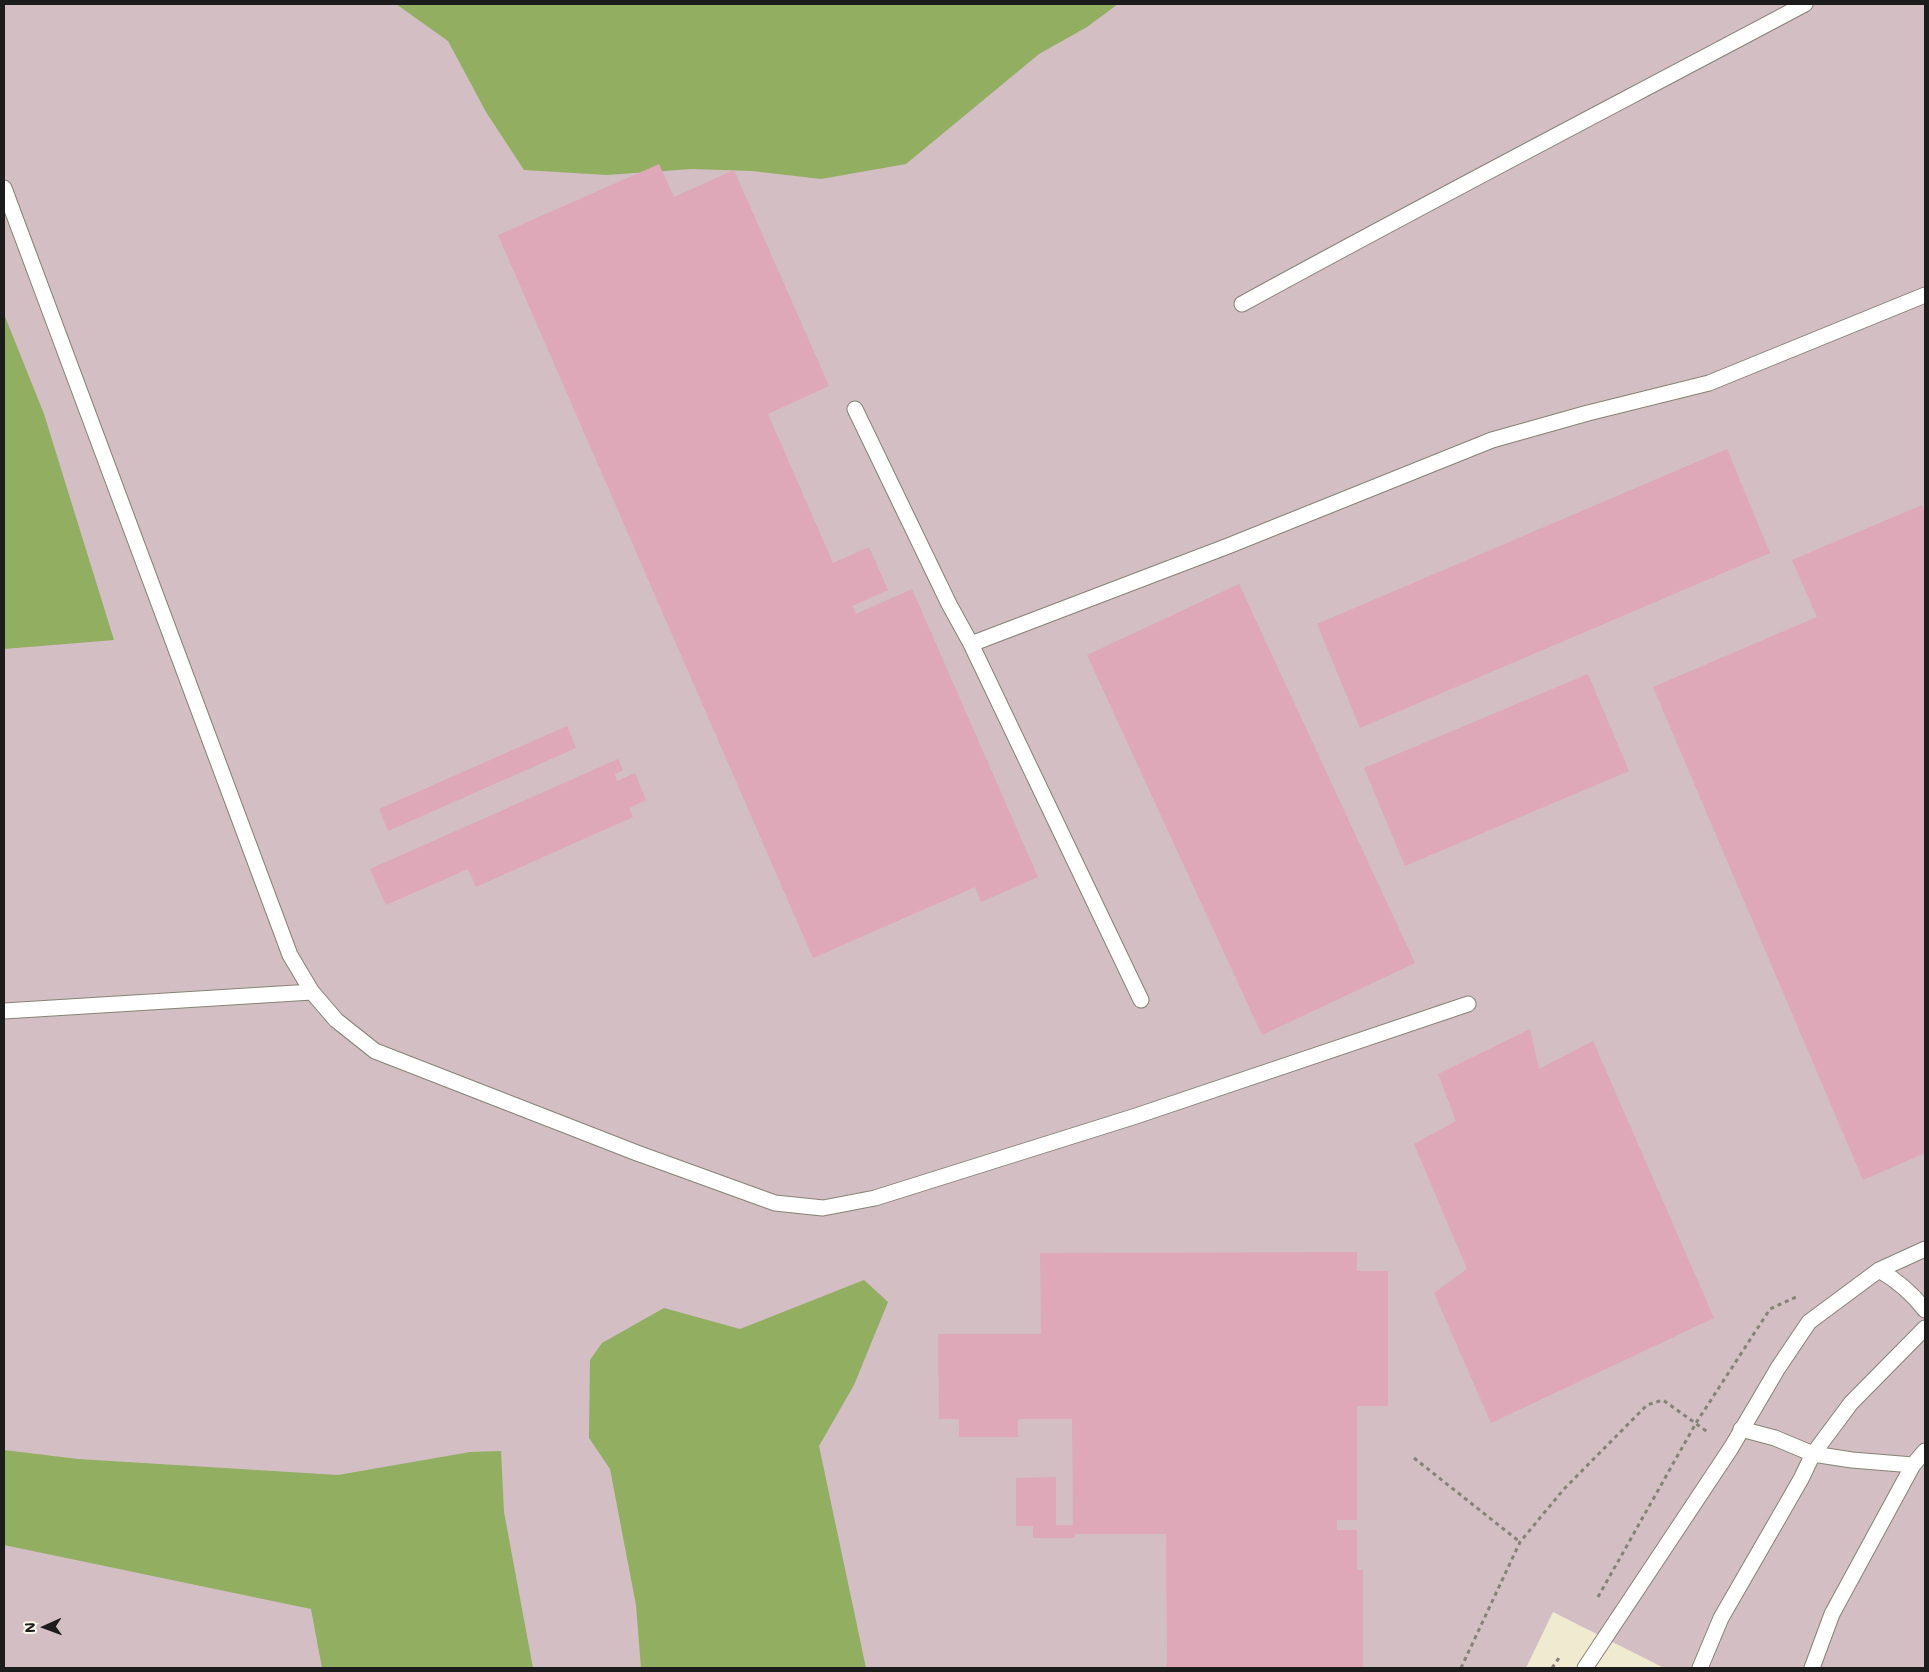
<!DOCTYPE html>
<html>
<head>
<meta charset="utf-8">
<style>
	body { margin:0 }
	#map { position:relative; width:1929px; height:1672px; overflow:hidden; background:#f0ead1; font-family:Mali,sans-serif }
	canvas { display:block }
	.frame { position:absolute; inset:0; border:5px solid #1c1c1c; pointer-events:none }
	.north { position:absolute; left:20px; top:1602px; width:50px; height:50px; -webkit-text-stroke:4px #fbf7ec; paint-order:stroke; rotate:268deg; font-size:14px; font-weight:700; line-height:20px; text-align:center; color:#1c1c1c }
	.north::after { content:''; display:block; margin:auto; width:18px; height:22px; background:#1c1c1c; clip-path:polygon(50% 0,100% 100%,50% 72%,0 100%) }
</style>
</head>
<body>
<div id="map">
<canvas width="1929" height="1672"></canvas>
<div class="frame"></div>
<div class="north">N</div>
</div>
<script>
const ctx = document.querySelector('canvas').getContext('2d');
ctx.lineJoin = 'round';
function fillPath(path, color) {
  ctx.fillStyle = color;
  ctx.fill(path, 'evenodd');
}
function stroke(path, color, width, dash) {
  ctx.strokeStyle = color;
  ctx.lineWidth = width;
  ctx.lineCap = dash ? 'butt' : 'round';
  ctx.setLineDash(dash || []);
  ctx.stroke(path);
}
const industrial = new Path2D(`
	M4 4H1925V1668H1664L1553 1612 1526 1668H4Z`);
const forest = new Path2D(`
	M396 4H1118L1087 27 1039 54 906 164 821 179 752 171 692 169 607 175 524 170 486 112 448 41Z
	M4 314 44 414 114 640 4 649Z
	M864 1280 888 1302 854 1385 819 1446 866 1668H641L636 1605 610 1469 589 1438 590 1360 602 1343 664 1308 740 1329Z
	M4 1450 78 1459 338 1475 470 1452 501 1451 504 1512 533 1668H322L311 1609 4 1545Z`);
const building = new Path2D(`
	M659 164 674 197 734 170 829 386 768 414 833 563 869 547 888 590 852 606 856 614 912 589 1038 877 981 902 975 887 813 958 498 235Z
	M1727 449 1770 553 1360 728 1317 624Z
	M1922 505 1925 513V1153L1863 1180 1653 687 1817 617 1792 560Z
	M1239 584 1415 963 1262 1035 1087 655Z
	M1588 674 1629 771 1405 866 1364 768Z
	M567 726 576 748 388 831 379 809Z
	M618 759 623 770 615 774 617 781 635 773 646 800 629 808 633 817 476 887 468 869 386 905 370 869Z
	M1530 1029 1539 1069 1593 1041 1714 1318 1491 1423 1434 1293 1467 1269 1414 1144 1456 1121 1438 1074Z
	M1357 1252V1271H1388V1406H1357V1520H1337V1530H1357V1570H1363V1668H1167L1166 1534H1075V1538H1033V1526H1016V1478L1056 1477V1525H1073L1072 1419H1018V1437H959V1419H939L938 1334H1041L1040 1253Z`);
const path = new Path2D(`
	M1414 1458 1520 1542
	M1598 1597 1696 1423 1770 1309 1796 1297
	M1461 1668 1520 1542 1564 1489 1647 1405 1663 1400 1709 1433
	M1552 1668 1561 1655`);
const lane = new Path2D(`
	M4 188 290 955 312 992 336 1020 375 1051 637 1153 775 1203 823 1208 875 1198 1136 1116 1468 1004
	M1242 304C1428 202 1617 104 1805 4
	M855 409 949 604 971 644 1228 546 1492 440 1588 413 1709 383 1925 295
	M971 644 1141 1000
	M4 1011 312 992
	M1879 1270C1898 1281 1912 1293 1925 1310
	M1741 1429 1775 1438 1813 1454 1852 1460 1913 1465
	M1585 1668 1731 1448 1778 1368 1809 1322 1879 1270 1925 1249
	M1700 1668 1721 1618 1801 1479 1813 1454 1851 1403 1925 1328
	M1812 1668 1832 1614 1913 1465 1925 1451`);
fillPath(industrial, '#d2bec3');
fillPath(forest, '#91ae61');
fillPath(building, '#dea8b8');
stroke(lane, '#868376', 17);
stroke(path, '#868376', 3, [4, 4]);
stroke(lane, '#fff', 15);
</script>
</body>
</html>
